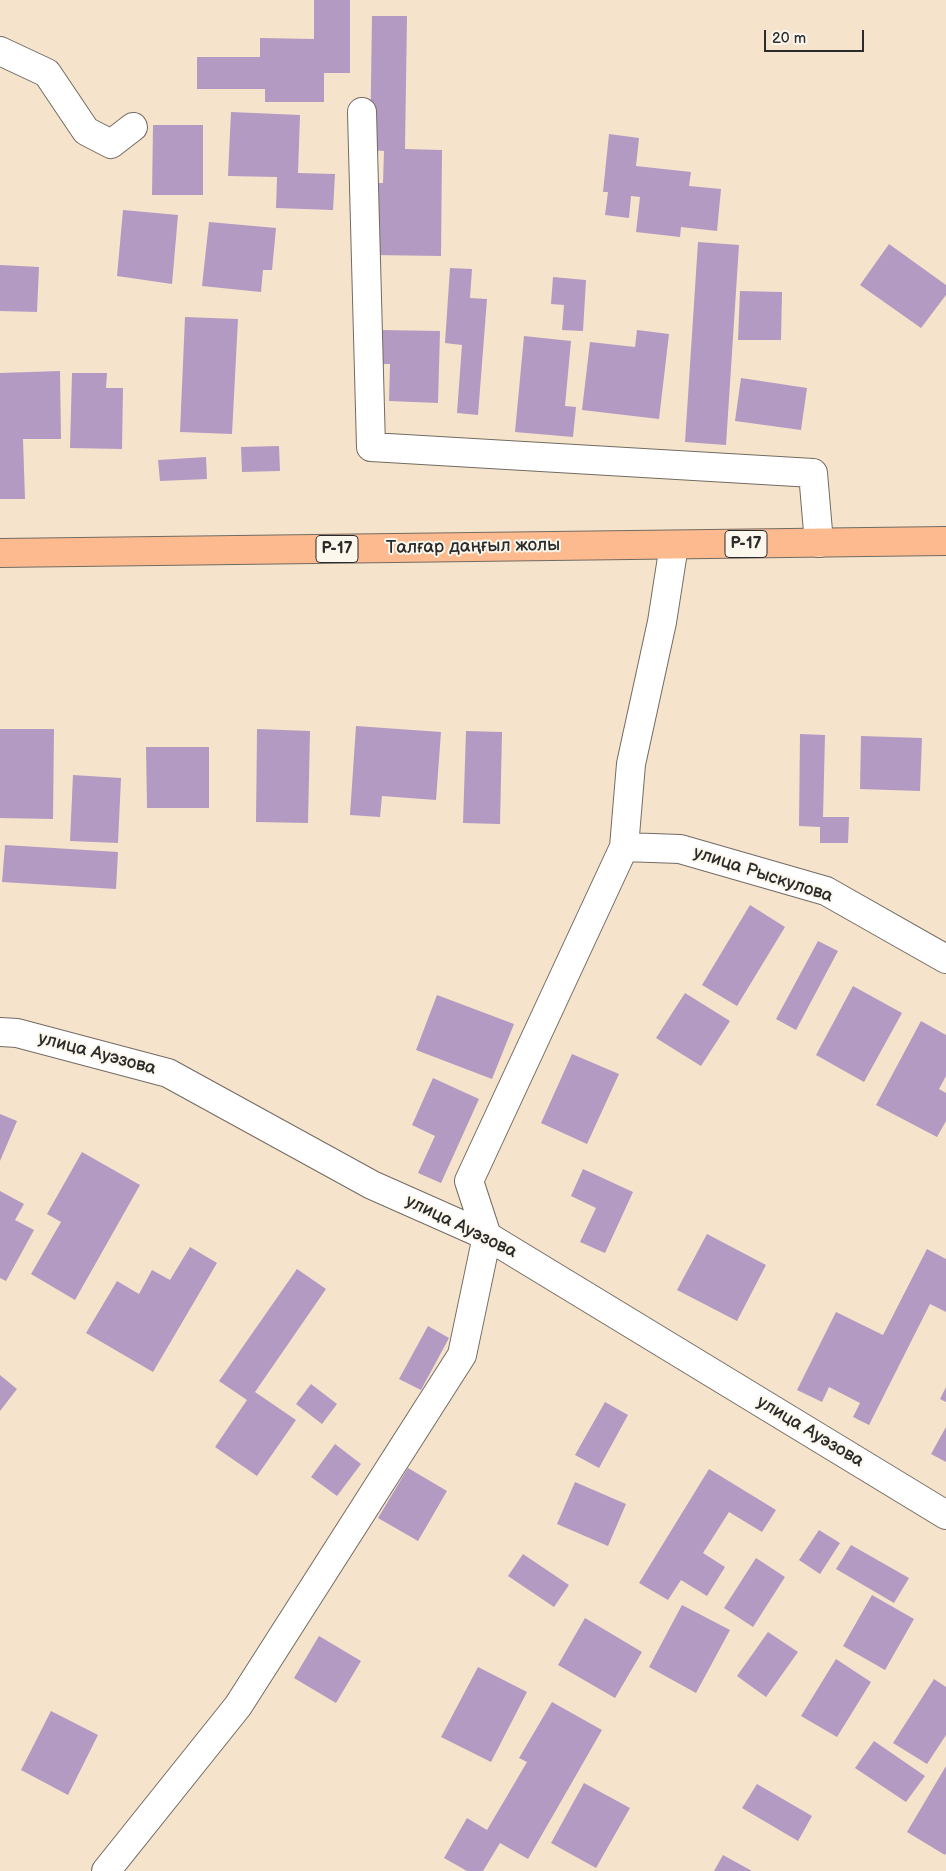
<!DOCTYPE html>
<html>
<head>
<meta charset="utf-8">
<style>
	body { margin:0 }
	#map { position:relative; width:946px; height:1871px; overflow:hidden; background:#f6e3cc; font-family:"Balsamiq Sans",sans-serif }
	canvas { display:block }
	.scale { position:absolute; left:764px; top:30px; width:100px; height:22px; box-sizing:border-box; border:2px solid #2b2b2b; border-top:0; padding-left:6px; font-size:15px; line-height:18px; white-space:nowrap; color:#2b2b2b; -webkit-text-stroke:4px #fbf7ec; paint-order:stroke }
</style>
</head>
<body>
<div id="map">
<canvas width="946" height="1871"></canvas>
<div class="scale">20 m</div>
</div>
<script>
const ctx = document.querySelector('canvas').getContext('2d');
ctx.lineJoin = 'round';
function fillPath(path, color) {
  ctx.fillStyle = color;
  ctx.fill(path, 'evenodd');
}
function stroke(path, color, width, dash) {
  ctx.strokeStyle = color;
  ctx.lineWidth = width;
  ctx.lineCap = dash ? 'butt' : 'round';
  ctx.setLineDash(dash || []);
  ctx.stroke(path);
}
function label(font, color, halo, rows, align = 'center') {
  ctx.font = font + ' "Balsamiq Sans",sans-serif';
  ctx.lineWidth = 4;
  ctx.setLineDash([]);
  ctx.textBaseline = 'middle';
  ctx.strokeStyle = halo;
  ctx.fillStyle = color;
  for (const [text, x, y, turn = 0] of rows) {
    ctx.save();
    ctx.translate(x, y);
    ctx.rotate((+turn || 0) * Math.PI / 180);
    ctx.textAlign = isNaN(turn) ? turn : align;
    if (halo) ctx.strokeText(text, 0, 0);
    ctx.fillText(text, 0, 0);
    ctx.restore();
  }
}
const building = new Path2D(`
	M314 0H350V73H324V102H265V89H197V57H260V38L314 39Z
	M372 16H407L405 149 442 150 441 256 373 255 374 183H383L384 151 370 150Z
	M231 112 300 115 298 173 335 174 333 210 276 208 277 177 228 176Z
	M153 125H203V195H152Z
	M609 134 639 138 636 166 691 172 689 186 721 189 717 231 681 227 680 237 636 232 640 197 631 196 629 218 605 215 608 192H603Z
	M123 210 178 215 172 284 117 276Z
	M209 222 276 228 272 270H263L261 292 202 286Z
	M698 242 739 245 726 445 685 442Z
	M889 244 946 285V295L921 328 860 285Z
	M0 265 39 267 37 312 0 311Z
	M450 268 472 269 470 298 487 299 478 415 457 413 462 345 445 343Z
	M553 277 586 280 583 331 562 330 564 305 551 304Z
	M740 291 782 292 781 340H738Z
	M185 317 238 319 232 434 180 432Z
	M380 330 440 331 438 403 389 401 390 364H380Z
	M637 330 669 334 659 419 582 410 590 342 635 347Z
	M524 336 571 341 565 406 576 407 573 437 515 432Z
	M60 371 61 439H23L25 499H0V373Z
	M72 373H107L106 388H123L122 449 70 448Z
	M741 378 807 388 801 430 735 421Z
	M279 446 280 471 242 472 241 447Z
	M206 457 207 479 160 481 158 460Z
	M356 726 441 732 436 800 382 796 380 817 350 815Z
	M0 729H54L53 819 0 818Z
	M257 729 310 731 308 823 256 822Z
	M466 731 502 732 500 824 463 823Z
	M800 734 825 735 823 817H849L848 843H820V827L799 826Z
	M861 736 922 738 920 791 860 789Z
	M146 747H209V808H147Z
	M73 775 121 778 118 843 70 841Z
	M5 845 118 852 116 889 2 882Z
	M750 905 785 927 737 1006 702 985Z
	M818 941 838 951 796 1030 776 1019Z
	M853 986 902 1013 864 1082 816 1055Z
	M685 993 730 1021 701 1066 656 1038Z
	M437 995 514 1024 492 1079 416 1050Z
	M921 1021 946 1035V1076L939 1089 946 1093V1121L937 1137 876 1105Z
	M572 1054 619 1074 587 1144 541 1123Z
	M433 1078 479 1099 441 1183 418 1173 435 1136 412 1125Z
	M0 1114 17 1121 0 1161Z
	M82 1152 140 1185 75 1300 31 1274 61 1222 47 1214Z
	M583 1169 633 1192 605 1253 580 1242 596 1208 571 1196Z
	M0 1191 24 1204 15 1220 34 1230 6 1281 0 1278Z
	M707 1234 766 1265 737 1321 677 1290Z
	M190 1247 217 1263 153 1372 86 1333 117 1281 139 1294 152 1270 170 1280Z
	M927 1249 946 1259V1312L930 1304 869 1425 853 1417 860 1403 829 1387 822 1402 797 1390 836 1312 883 1335Z
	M297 1269 326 1289 255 1392 296 1420 257 1476 215 1447 247 1400 219 1381Z
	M428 1326 449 1338 421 1390 399 1379Z
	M0 1375 17 1389 0 1411Z
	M311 1384 337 1404 322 1424 296 1404Z
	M946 1387V1402L940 1399Z
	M605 1402 628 1415 599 1468 575 1455Z
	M946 1427V1462L931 1454Z
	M335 1444 361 1464 337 1496 311 1477Z
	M408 1468 447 1491 418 1541 378 1518Z
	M709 1469 776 1510 762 1532 729 1512 703 1553 725 1567 707 1596 681 1580 668 1600 639 1583Z
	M575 1482 626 1504 608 1546 557 1524Z
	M819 1530 840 1543 820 1574 799 1560Z
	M851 1545 909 1578 894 1603 836 1569Z
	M523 1554 569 1585 554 1607 508 1576Z
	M756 1558 785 1577 753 1627 724 1608Z
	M872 1595 914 1619 885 1670 843 1646Z
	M682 1605 730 1630 696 1693 649 1667Z
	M585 1618 642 1652 615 1698 558 1665Z
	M768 1632 798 1652 766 1697 737 1676Z
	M319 1636 361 1661 336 1703 294 1678Z
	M836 1659 871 1682 837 1737 801 1716Z
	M478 1667 527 1692 491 1762 441 1737Z
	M934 1679 946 1687V1735L927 1764 893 1743Z
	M552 1702 602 1730 528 1859 500 1843 483 1871H467L444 1858 467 1818 487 1830 527 1762 519 1758Z
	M51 1711 98 1735 68 1795 21 1770Z
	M874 1741 925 1776 906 1802 855 1768Z
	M946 1766V1853L945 1855 907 1832Z
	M584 1783 630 1808 596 1868 551 1843Z
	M757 1784 812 1816 798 1841 742 1808Z
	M723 1855 752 1871H714Z`);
const street = new Path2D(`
	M0 51 47 73 86 131 111 144 133 127
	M362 112 371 447 813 473 819 543
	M624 847 680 849 826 891 946 959
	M0 1032 17 1033 168 1073 372 1185 487 1236 946 1515
	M106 1871 238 1706 462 1355 487 1236 469 1181 624 847 631 764 662 622 674 545`);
const primary = new Path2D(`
	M0 553 946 541`);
const shields = [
	[746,544,42],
	[337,549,42]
];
const shieldNames = [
	["P-17",746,544],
	["P-17",337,549]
];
const streetNames = [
	["Талғар даңғыл жолы",473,547,-1],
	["улица Рыскулова",763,875,18],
	["улица Ауэзова",97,1054,15],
	["улица Ауэзова",461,1227,26],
	["улица Ауэзова",810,1432,31]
];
fillPath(building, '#b39ac2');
stroke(street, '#726b63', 30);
stroke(primary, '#726b63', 30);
stroke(street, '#fff', 28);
stroke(primary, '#fcba8e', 28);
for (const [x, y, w] of shields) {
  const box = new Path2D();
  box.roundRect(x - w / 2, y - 13.5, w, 27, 4);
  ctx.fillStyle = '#fbf7ec';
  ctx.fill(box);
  stroke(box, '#2b2b2b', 1);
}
label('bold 16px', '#2b2b2b', null, shieldNames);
label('18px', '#2b2b2b', '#fbf7ec', streetNames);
</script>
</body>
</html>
